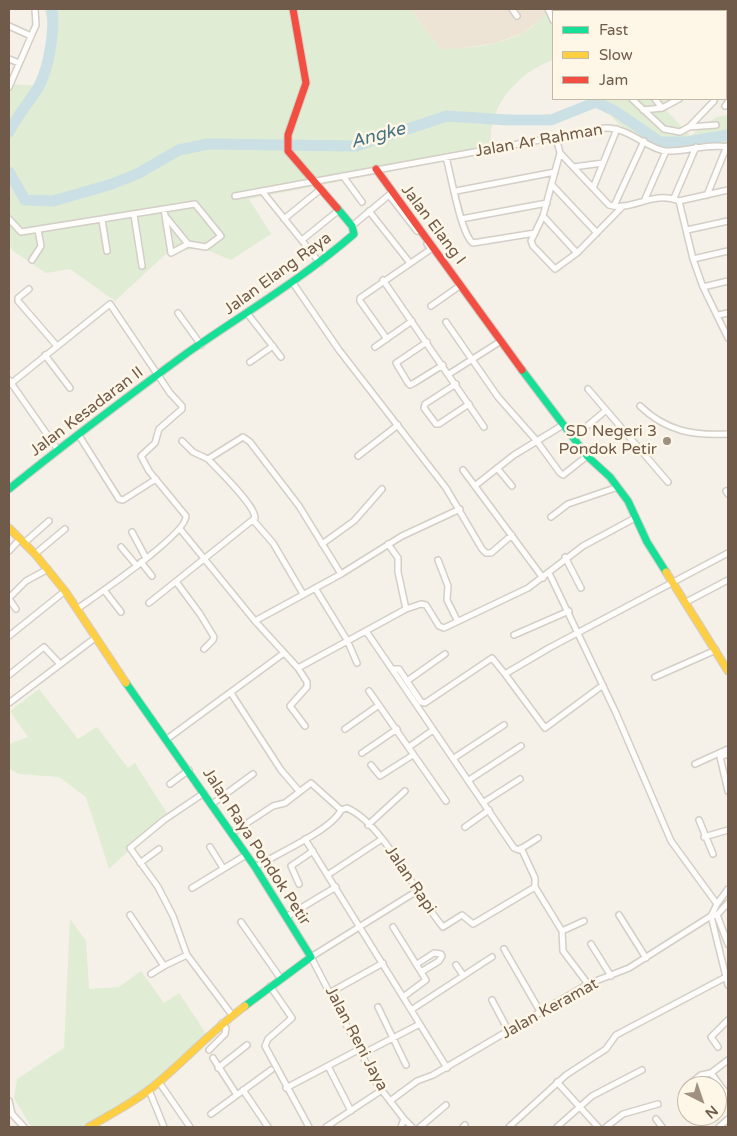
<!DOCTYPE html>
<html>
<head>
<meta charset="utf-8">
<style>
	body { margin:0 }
	#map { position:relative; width:737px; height:1136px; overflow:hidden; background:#f5f1e8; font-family:"Varela Round",sans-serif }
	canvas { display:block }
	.frame { position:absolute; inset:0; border:10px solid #705b4a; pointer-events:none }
	.legend { position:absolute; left:552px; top:10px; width:175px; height:90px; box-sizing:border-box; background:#fef7e7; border:1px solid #c5b9a8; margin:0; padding:6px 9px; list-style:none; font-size:15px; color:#705b4a }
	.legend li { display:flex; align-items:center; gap:10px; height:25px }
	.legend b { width:25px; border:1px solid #c5b9a8 }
	.north { position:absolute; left:677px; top:1076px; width:50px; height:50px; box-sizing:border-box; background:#fef7e7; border:1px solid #c5b9a8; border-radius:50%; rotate:139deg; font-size:14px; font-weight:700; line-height:20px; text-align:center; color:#705b4a }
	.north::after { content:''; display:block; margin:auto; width:18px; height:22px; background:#9f9081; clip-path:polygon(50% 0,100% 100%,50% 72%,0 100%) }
</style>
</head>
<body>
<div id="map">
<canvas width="737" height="1136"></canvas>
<div class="frame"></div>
<ul class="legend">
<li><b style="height:6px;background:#16e098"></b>Fast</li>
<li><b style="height:6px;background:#ffcf43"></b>Slow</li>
<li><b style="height:6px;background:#f24e42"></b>Jam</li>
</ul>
<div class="north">N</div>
</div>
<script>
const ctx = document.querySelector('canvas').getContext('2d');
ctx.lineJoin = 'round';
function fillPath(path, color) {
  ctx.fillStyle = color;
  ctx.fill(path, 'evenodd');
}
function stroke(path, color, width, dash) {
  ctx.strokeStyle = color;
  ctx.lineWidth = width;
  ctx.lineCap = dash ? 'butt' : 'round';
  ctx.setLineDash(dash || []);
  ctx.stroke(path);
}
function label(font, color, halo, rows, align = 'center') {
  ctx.font = font + ' "Varela Round",sans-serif';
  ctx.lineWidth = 5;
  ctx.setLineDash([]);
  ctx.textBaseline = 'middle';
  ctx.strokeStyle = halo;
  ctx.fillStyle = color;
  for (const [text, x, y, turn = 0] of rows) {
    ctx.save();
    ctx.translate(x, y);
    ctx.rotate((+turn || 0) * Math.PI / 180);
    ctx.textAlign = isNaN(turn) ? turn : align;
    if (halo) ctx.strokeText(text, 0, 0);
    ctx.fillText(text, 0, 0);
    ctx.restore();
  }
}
const residential = new Path2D(`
	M410 9H553L523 33 496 43 459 49H440Z`);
const green = new Path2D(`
	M44 9H410L440 49C467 49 498 46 523 33 540 24 542 9 564 9L565 11H553V60C525 70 499 94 492 125 490 133 491 143 490 152L249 199 271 234 231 260 202 248 167 253 115 301 70 269 46 273 13 251 9 245V88L11 84 44 86 54 39Z
	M600 99H670L667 111 690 136 716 117 728 115V147C714 147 694 152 682 151 651 149 613 128 600 99Z
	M39 689 78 739 97 727 128 768 135 763 170 818 137 843 109 869 86 797 59 777 19 774 9 769V744L28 737 10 711Z
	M70 919 86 941 89 989 119 987 141 971 164 1003 179 993 209 1038 160 1085 86 1127H31L14 1098 17 1079 64 1048Z`);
const river = new Path2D(`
	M9 132C17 115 30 102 39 86 49 67 55 30 52 9
	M9 172 25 200 53 201 112 184 137 174 179 150 208 144 356 146 447 116 508 120H551L596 102 615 111 660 142H687L728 135`);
const street = new Path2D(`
	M512 9 517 16
	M548 9 553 20
	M583 9 584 11
	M727 9 728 10
	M622 11 625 9
	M9 26 31 36
	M726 37 728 34
	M9 59 19 63
	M9 87 36 25 35 9
	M632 99 664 129 680 132 689 127 716 125
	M655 99 662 108
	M725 106 728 102
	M643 110 662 108 679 99
	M689 127 714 101
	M556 137 560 153 609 205C631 212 653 190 679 201L693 259 703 287 728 338
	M560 153 543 216 531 241 533 246 555 269 577 253 623 206
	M446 157C451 175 461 235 473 243L535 233
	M573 167 603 163
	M343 176 362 202
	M552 185 597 233
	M593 188 617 129
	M262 191 320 263
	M456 191 555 172
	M707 195 727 146
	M235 196 605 128C628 127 649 150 666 151 687 152 707 143 728 147
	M674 198 696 147
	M645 199 666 151
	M679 201 728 190
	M614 206 644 141
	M369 211 410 263
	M134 215 142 266
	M543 216 577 253
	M166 217 188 244
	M9 219 21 232 195 204 221 236 206 247 188 244 171 253 164 209
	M284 219 321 189
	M461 219 547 203
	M102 220 107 251
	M352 226 389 195 417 231
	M687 230 728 221
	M302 240 339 210
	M693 259 728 251
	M32 260 41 246 38 230
	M383 280 484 427
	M293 283 339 350 446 488 482 549 486 553H491L512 535
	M703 287 728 281
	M29 289 18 298V301L57 346
	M431 306 461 285
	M178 313 201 345
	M247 313 281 357
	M718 315 728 313
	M446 322 498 397 536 440 560 473 563 475 587 456
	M387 339 360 301V298L431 249 427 244
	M427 342 396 363 408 383 410 385 414 383 443 365
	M375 347 412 321
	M45 355 70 388
	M250 362 273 346
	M449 374 501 341
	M9 380 58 450
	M456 384 425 404 424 408 436 424H439L469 404
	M9 385 110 304 170 393 182 406V409L159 429 155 443 141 456 149 471 186 516C187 534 94 597 77 609
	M588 389 668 482
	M640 406C666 431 693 436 728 434
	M78 434 119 499 123 500 156 479
	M573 438 605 411
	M182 441 193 452 208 459
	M358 456 398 425
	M497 468 512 486
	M463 470 543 578
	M476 485 514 455 563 425
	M726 491 728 494
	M551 517 568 504 618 487
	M253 520 273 543 303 594
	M180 529 255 621 298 668 307 682V687L290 706 305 726
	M132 532 146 558
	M24 543 49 521
	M322 544 354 521 382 489
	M388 544 398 558V572L406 609
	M121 547 137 566
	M9 551 20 539
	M35 554 65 529
	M565 557 581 588
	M438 560 448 586 447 600 457 620
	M141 562 152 576
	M549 573 616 713 671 841 717 904
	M177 583 200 614 214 637 213 640 204 649
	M315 588 347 640 357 663
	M104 590 121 612
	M9 598 26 581 48 569
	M9 599 16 609
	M688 601 728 580
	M149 603 255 518C255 505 218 470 208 459L243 437 250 442 299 506 341 574
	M255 621 341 574 402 536 460 509
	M366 631 514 848 519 850 538 838
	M514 635 569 611
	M9 636 65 591
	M298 668 406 609 421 604 426 605 439 626 444 628 528 588 583 546 635 518
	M392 669H399L421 702 425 703 492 658 505 674 549 648 728 553
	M505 674 545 728 603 685
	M9 675 44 647 60 664
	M655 677 716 650
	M407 681 445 654
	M369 691 446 801
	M231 693 281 770 299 791
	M9 703 95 638
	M345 729 379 705
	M167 739 284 653
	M409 747 433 730
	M362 753 397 729
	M728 754 720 757 728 791
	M454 758 504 725
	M695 764 728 749
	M371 765 380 776 413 755
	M469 780 521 746
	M170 784 189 770
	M204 793 164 820 130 848 158 887 173 916 187 955 232 1015
	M484 802 520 779
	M212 804 253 774
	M341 810 347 808C384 824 416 896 443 927L462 915 473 924 535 887
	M699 820 713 854
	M368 825 405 791
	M465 827 489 810
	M232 833 273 806 285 803 311 783 341 810C332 830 275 855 255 867
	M704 837 728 830
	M305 839 447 1068
	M210 847 223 868
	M521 848 535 878V887
	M140 863 159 849
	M329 874 382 839
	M299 884 291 866 313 851
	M535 887 562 931 563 951 588 984
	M192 888 246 855
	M130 915 164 966 187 955
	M619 915 646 958
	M717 915 728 944
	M711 916 728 985
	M711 916 717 904 728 889
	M286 917 336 887
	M241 922 281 979
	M393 927 426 980 403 997
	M562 931 584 921
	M591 944 611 976
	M504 949 541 1013
	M417 964 434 953 441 954 442 956 439 961 421 972
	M456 965 463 975
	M151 974 164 966
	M270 986 292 1018 268 1039 265 1046 309 1127
	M331 992 383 963
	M492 1000 509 1032
	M378 1007 406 1065
	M411 1010 492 957
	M718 1047 711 1037 728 1020
	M209 1050 225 1034 226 1028 222 1023
	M362 1054 418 1025
	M213 1058 237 1095
	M728 1060 711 1073 728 1096
	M328 1066 351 1111
	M218 1068 247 1045
	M159 1082 190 1127
	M557 1082 598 1127
	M687 1086 701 1075 711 1073
	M286 1088 360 1049
	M149 1090 164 1127
	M243 1090 268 1127
	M9 1101 12 1114 24 1127
	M390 1101 417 1081 433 1075 588 984 629 968 711 916 717 915 728 903
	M211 1114 271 1070
	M404 1119 377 1084 311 957 417 891
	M656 1119 662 1127
	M326 1127 382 1090
	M401 1127 404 1119 412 1127
	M420 1127 446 1105
	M463 1127 465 1125
	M509 1127 566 1075 606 1049 616 1035 726 977
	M557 1127 592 1096 642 1070
	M606 1127 623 1114 658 1104
	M719 1127 728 1119`);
const fast = new Path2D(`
	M522 370 587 456 610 477 628 501 647 542 666 572
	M9 489C67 442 127 397 187 353 243 314 302 279 354 234L352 226 337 208
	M126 683 255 867 311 957 245 1006`);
const slow = new Path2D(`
	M9 528 35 554 65 591 126 683
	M666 572 728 671
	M89 1127C113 1113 138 1100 160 1081 189 1056 214 1029 245 1006`);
const jam = new Path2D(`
	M293 9 306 83 288 135V151L337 208
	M376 169 522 370`);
const markers = [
	[667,441,5,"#9f9081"]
];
const streetNames = [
	["Jalan Ar Rahman",539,141,-10],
	["Jalan Elang I",433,225,53],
	["Jalan Elang Raya",278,274,-36],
	["Jalan Kesadaran II",87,412,-37],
	["Jalan Raya Pondok Petir",256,847,57],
	["Jalan Rapi",410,880,56],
	["Jalan Keramat",550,1009,-29],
	["Jalan Reni Jaya",356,1039,62]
];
const poiNames = [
	["SD Negeri 3",657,432],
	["Pondok Petir",657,450]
];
const waterNames = [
	["Angke",378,136,-15]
];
fillPath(residential, '#eee4d5');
fillPath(green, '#e0ecd3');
stroke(river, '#cae0e4', 11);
stroke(street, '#d3cec6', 8);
stroke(fast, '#d4cdc4', 9);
stroke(slow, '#d4cdc4', 9);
stroke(jam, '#d4cdc4', 9);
stroke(street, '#fefdfc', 5);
stroke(fast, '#16e098', 7);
stroke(slow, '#ffcf43', 7);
stroke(jam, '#f24e42', 7);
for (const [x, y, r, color] of markers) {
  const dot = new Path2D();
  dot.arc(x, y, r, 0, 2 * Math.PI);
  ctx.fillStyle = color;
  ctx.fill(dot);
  stroke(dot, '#fef7e7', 2);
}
label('16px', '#705b4a', '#fef7e7', streetNames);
label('16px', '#705b4a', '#fef7e7', poiNames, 'right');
label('italic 18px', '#457483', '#fef7e7', waterNames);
</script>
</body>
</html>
